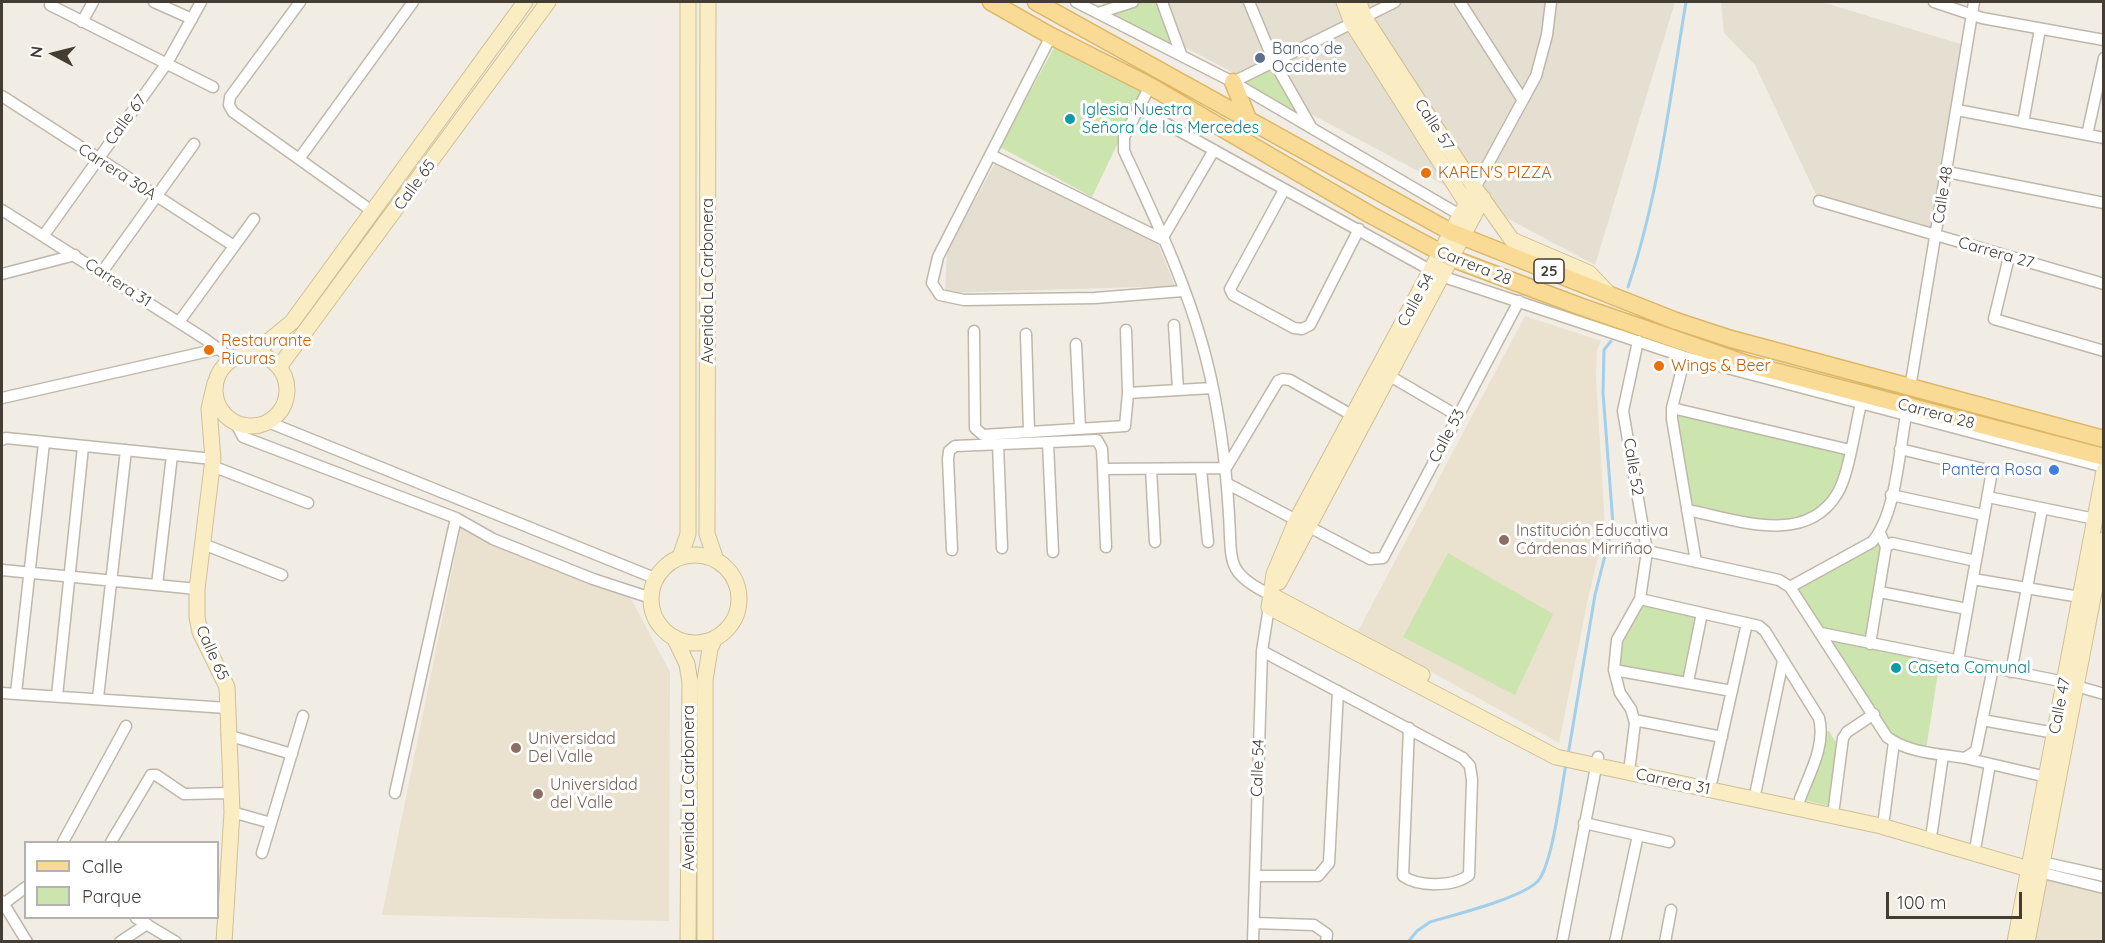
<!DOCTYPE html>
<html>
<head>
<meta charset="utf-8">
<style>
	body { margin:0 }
	#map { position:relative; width:2105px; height:943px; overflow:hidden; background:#f1ede4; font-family:Quicksand,sans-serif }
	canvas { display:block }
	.frame { position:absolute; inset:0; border:3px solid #433d34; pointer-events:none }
	.legend { position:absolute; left:24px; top:841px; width:195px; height:78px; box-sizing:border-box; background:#fff; border:2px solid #b4b1ae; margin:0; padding:8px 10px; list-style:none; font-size:18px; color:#433d34 }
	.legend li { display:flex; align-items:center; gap:12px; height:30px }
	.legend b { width:30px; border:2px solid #b4b1ae }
	.north { position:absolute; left:24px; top:24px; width:60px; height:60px; -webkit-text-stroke:4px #fff; paint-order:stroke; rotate:277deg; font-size:16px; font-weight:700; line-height:24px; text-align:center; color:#433d34 }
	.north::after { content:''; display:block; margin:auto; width:21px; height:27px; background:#433d34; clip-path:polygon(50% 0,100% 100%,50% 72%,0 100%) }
	.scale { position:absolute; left:1886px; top:892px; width:136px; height:27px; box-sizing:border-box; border:3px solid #433d34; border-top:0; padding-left:8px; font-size:18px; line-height:21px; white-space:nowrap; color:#433d34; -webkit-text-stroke:4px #fff; paint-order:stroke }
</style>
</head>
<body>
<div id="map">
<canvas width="2105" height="943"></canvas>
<div class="frame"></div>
<ul class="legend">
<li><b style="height:8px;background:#f9db95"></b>Calle</li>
<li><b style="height:16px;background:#cce4ae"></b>Parque</li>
</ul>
<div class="north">N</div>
<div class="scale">100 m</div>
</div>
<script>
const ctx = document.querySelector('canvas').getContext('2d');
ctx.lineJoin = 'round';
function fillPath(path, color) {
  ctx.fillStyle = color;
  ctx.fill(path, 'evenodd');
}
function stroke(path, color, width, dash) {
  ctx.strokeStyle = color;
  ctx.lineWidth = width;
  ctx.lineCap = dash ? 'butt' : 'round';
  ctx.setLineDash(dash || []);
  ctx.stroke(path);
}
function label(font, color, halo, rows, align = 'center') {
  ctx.font = font + ' Quicksand,sans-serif';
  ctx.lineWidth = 6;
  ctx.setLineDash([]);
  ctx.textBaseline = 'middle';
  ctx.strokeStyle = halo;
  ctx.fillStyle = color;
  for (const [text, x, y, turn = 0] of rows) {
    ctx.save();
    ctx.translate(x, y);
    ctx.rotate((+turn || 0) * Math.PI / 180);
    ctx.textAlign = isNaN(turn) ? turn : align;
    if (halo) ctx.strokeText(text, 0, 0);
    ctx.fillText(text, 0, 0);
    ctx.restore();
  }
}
const residential = new Path2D(`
	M1100 2H1675L1595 265Z
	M1721 2H1822L1967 46 1936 236 1819 201 1755 65 1724 33Z
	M995 163 1157 242 1175 286 945 293 947 252Z`);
const education = new Path2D(`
	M1525 316 1601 341 1597 350 1596 379 1605 528 1589 594 1559 743 1358 631Z
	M461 527 630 597 670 672 669 921 382 915Z
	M2044 880 2103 892V941L2032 942Z`);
const green = new Path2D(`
	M1145 2H1155L1171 44 1112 14Z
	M1056 44 1144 88 1092 197 1000 147Z
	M1272 68 1298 117 1244 82Z
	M1672 408 1850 450 1842 481 1819 514 1787 526 1687 510Z
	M1880 536 1885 548 1870 642 1822 632 1793 587Z
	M1448 553 1553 614 1515 695 1403 637Z
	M1640 599 1702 613 1687 681 1614 670 1617 640Z
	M1823 634 1940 659 1926 750 1899 741 1883 727Z
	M1822 731H1829L1835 741 1843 738 1834 807 1800 799Z`);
const stream = new Path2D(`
	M1628 287C1659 195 1670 97 1686 2
	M1568 755 1595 595 1613 524 1603 393 1604 350 1611 341
	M1408 942 1417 931 1430 922C1454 915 1522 898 1538 881 1553 863 1561 790 1566 764`);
const street = new Path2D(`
	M154 2 192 19
	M300 2 230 97 229 105 233 112 372 211
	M1076 2 1233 82 1460 215
	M1162 2 1181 54
	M1249 2 1274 62 1310 125
	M1460 2 1522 99
	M1934 2 1982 18 2104 40
	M50 5 213 87
	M1098 13 1133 2
	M82 22 93 2
	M1051 36 938 257 932 283 940 295 964 300 1095 298 1183 291
	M1233 82 1395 2
	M1150 86 1124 137V151C1155 218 1188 287 1206 358 1219 409 1226 463 1229 515 1232 562 1225 573 1271 595
	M2 96 234 246
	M1138 108 1441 276 1685 357 2104 467
	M1957 110 2104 138
	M2023 123 2040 29
	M2087 135 2104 58
	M991 155 1162 239 1214 150
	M299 159 413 2
	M1947 172 2104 203
	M1475 188 1536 76 1547 35 1551 2
	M1284 190 1230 289 1233 295 1294 328 1302 329 1310 325 1359 229
	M1819 201 2104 284
	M2 210 205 339 232 359
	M44 235 167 63 201 2
	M2009 257 1994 319 2104 351
	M102 272 194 144
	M2 274 75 255
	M179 322 254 219
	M1174 325 1178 389
	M1126 330 1128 393
	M974 331 975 428 983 435 1125 426 1128 393 1212 388
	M1026 334 1029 431
	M1076 344 1080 428
	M1685 357 1672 408V419L1696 562
	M1383 372 1458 416
	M1910 388 1974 2
	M2 398 218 349
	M1672 408 1850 450
	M268 422 657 579
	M236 424 243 437 456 518 493 539 593 579 651 598
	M2 440 6 438 213 459
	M1048 443 1053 552
	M998 444 1002 548
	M1900 449 1992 471 1958 661
	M212 466 308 503
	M1103 469 1106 547
	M1151 469 1155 542
	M1201 469 1208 542
	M1228 484 1370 559 1383 558 1519 301
	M1891 495 1984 515
	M1988 497 2095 519
	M1687 510C1735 519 1805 547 1837 494 1849 475 1855 427 1861 404
	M203 544 282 575
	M1886 547 1892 543 1976 561
	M952 550 948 459 949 451 955 446 1097 440 1102 449 1103 469 1226 468 1278 381 1283 379 1290 380 1357 418
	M1647 551 1779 580 1790 587 1887 737C1908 753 1940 754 1965 758L1976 751 1993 668
	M2 570 197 589
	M1973 579 2080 597
	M157 585 172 455
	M1790 587 1872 542C1896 515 1899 452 1906 416
	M1880 592 1967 609
	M1640 599 1759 626 1765 631 1819 718C1826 746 1809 774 1800 799
	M1821 633 2065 682
	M1870 644 1886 547 1880 533
	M1262 651 1463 758 1470 766 1472 780 1469 875C1454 887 1418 887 1403 876L1409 728
	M1614 670 1732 691
	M2011 672 2042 509
	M1688 682 1702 613
	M2076 686 2104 694
	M2 693 227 708
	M16 693 44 443
	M57 696 83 447
	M98 698 126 450
	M1634 720 1722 737
	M1982 720 2055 733
	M227 735 292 754
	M1965 758 2047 777
	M1630 764 1635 723 1631 709 1620 693 1614 670 1617 640 1640 599 1647 551 1623 411 1638 341
	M1712 780 1747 623
	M1756 790 1783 661
	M395 793 456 518
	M1834 807 1843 738 1847 732 1874 714
	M232 812 271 823
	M1884 818 1894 742
	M1584 823 1669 842
	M1932 831 1943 755
	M63 842 126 726
	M111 842 151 775H156L184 794 231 793
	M1976 844 1990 764
	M262 853 303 716
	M2042 862 2104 876
	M2039 872 2104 888
	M1255 876H1318L1329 863 1338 691
	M2 901 27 942
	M2 905 26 887
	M136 918 176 942
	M1254 923 1314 925 1327 934 1326 942
	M120 942 147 924
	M1253 942 1262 651 1269 607
	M1562 942 1598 757
	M1615 942 1638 835
	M1665 942 1671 910`);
const secondary = new Path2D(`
	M708 2 707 534 716 560
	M1344 2 1352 23 1470 209
	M1359 2 1364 17 1475 188 1512 240 1589 273 1609 294
	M1475 188 1297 519 1274 574 1269 607 1556 757 1881 826 2039 872
	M215 390a36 36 0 1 1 72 0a36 36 0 1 1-72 0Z
	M253 354 292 322 525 2
	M279 367 548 2
	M215 383 209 409 213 459 197 589V617L200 632 227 687 232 812 224 942
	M651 599a44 44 0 1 1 88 0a44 44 0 1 1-88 0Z
	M680 557 688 534V2
	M1279 582 1483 198
	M1271 595 1422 675
	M674 637 687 664 690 682 688 942
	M705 942V680L710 649 715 638
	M2015 942 2104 471
	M2027 942 2104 540`);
const primary = new Path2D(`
	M991 2 1051 36 1150 86 1369 214 1451 258 1579 306 1747 364 2104 457
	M1036 2 1451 232 1676 321 1731 339 2104 439
	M1233 82 1248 119`);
const markers = [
	[1260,58,6,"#5c6f8a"],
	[1070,119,6,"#0f9aa8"],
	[1426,173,6,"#e8710a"],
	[209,350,6,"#e8710a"],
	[1659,366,6,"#e8710a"],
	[2054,470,6,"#3f7fe0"],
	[1504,540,6,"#8d6e63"],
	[1896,668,6,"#0f9aa8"],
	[516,748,6,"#8d6e63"],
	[538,794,6,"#8d6e63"]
];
const shields = [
	[1549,271,30]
];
const shieldNames = [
	["25",1549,271]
];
const serviceNames = [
	["Banco de",1272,49],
	["Occidente",1272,67]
];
const cultureNames = [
	["Iglesia Nuestra",1082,110],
	["Señora de las Mercedes",1082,128],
	["Caseta Comunal",1908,668]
];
const streetNames = [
	["Calle 67",126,120,-54],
	["Calle 57",1434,125,57],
	["Carrera 30A",117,172,33],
	["Calle 65",415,185,-54],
	["Calle 48",1943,195,-81],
	["Carrera 27",1996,253,16],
	["Carrera 28",1474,266,22],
	["Avenida La Carbonera",708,281,-90],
	["Carrera 31",118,283,33],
	["Calle 54",1416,300,-61],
	["Carrera 28",1936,414,15],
	["Calle 53",1447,436,-62],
	["Calle 52",1633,467,81],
	["Calle 65",212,653,66],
	["Calle 47",2060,706,-79],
	["Calle 54",1258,768,-88],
	["Carrera 31",1673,782,12],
	["Avenida La Carbonera",689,788,-90]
];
const foodNames = [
	["KAREN'S PIZZA",1438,173],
	["Restaurante",221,341],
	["Ricuras",221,359],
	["Wings & Beer",1671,366]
];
const shopNames = [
	["Pantera Rosa",2042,470]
];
const educationNames = [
	["Institución Educativa",1516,531],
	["Cárdenas Mirriñao",1516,549],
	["Universidad",528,739],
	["Del Valle",528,757],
	["Universidad",550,785],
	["del Valle",550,803]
];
fillPath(residential, '#e5dfd2');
fillPath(education, '#eae1ce');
fillPath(green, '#cce4ae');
stroke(stream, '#a2cfec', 3);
stroke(street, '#bfb7aa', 13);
stroke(secondary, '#cfbf96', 17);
stroke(primary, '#ddb766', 19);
stroke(street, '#fff', 10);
stroke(secondary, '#fbedc3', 15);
stroke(primary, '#f9db95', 16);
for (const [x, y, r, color] of markers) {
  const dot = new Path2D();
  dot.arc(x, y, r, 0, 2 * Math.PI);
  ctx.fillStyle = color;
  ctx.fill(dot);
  stroke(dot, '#fff', 2);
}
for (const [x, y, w] of shields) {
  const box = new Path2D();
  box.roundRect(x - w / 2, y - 12, w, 24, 4.5);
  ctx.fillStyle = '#fff';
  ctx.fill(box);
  stroke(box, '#433d34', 1.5);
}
label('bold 15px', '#433d34', null, shieldNames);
label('16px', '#4e5e75', '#fff', serviceNames, 'left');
label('16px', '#0d838f', '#fff', cultureNames, 'left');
label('16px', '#433d34', '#fff', streetNames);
label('16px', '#c56008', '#fff', foodNames, 'left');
label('16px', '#366cbe', '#fff', shopNames, 'right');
label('16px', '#785e54', '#fff', educationNames, 'left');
</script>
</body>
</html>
